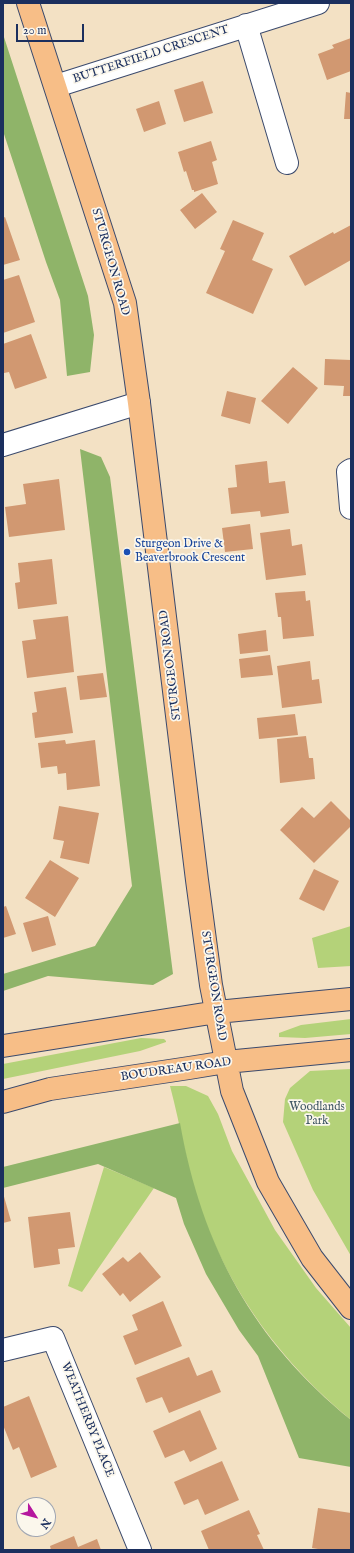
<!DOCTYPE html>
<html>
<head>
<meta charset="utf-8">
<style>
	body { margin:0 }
	#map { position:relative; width:354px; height:1553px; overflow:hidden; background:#f3e1c4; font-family:"IM FELL English",serif }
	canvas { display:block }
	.frame { position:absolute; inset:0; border:4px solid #1b2f5e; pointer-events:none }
	.north { position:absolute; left:16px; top:1497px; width:40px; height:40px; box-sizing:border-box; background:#fbf7ec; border:1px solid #a1a7b3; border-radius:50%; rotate:126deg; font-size:11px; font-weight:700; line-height:16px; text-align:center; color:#1b2f5e }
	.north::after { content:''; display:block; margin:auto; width:14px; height:18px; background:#b5179e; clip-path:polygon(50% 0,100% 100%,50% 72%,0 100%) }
	.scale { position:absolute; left:16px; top:24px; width:68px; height:18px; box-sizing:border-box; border:2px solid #1b2f5e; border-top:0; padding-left:5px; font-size:12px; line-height:14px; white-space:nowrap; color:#1b2f5e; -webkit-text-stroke:3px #fbf7ec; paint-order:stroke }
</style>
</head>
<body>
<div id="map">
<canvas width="354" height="1553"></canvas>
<div class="frame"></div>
<div class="north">N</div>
<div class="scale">20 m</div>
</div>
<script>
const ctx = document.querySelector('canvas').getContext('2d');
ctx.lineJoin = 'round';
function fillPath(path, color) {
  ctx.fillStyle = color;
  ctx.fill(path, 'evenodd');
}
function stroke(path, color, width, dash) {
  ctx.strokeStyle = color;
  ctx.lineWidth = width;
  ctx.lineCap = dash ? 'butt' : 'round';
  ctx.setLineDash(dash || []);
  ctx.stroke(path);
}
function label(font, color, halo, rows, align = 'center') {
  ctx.font = font + ' "IM FELL English",serif';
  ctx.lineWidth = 3.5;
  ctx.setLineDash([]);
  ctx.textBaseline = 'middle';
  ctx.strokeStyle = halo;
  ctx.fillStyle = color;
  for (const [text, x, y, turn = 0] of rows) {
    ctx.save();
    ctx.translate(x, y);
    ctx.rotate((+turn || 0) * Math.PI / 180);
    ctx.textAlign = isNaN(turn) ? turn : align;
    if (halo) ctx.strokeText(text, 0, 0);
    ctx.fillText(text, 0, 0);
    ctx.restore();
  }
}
const green = new Path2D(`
	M351 926V966L318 968 312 938Z
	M351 1019V1034L305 1038 279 1037V1033L301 1025Z
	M141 1038 164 1039 166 1041V1042L140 1051 3 1079V1064Z
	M351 1069V1256L313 1190 283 1122 285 1099 290 1088 310 1071Z
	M170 1086H186L208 1096 218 1114 232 1151 275 1230 316 1288 351 1328V1420C283 1364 230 1293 201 1210 187 1170 181 1127 170 1086Z
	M104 1167 154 1188 82 1292 68 1286Z`);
const forest = new Path2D(`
	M3 34 88 296 94 335 90 372 67 376 60 300 46 262 3 131Z
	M80 449 101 457 110 477 173 974 153 985 48 976 3 991V974L95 946 132 886Z
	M180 1123C202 1247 253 1340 351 1420V1467L299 1458 258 1356 239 1330 206 1274 184 1224 176 1198 98 1164 3 1188V1167Z`);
const building = new Path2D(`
	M351 38V71L327 80 318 54 334 48 332 45Z
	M203 81 213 113 184 122 174 90Z
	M346 92 351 93V119H344Z
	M159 101 166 124 144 132 136 109Z
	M211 141 217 160 212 162 218 184 194 192V190H192L186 171 184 172 178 152Z
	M202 193 217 212 195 229 180 210Z
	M5 217 20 260 3 265V218Z
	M233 220 264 233 252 260 273 269 253 314 206 293 225 251 220 249Z
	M351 225V260L305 286 289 256 333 232 334 234Z
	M19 275 35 322 3 333V280Z
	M31 334 47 378 15 389 9 372 4 373 3 370V344Z
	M325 359 351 360V396H343L344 386 324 385Z
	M293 367 318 388 288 424 261 401Z
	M227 391 256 398 250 424 221 416Z
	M267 461 269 483 285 481 289 513 261 517 260 511 231 514 228 488 237 487 235 465Z
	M59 479 65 530 9 537 5 507 26 504 23 484Z
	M250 524 253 549 225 552 222 528Z
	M290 529 292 546 302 544 306 575 266 580 260 533Z
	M52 559 57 604 18 609 15 583 20 582 18 563Z
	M305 591 306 601 310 600 314 636 283 639 281 617H278L275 593Z
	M68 616 74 672 27 678 22 641 36 639 33 620Z
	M266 630 268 651 240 654 238 634Z
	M270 655 273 675 241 678 239 659Z
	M310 661 312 680 319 679 322 703 282 708 277 666Z
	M103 673 107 697 80 700 77 676Z
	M66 687 73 733 35 738 32 713 37 712 34 692Z
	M295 714 298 735 259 739 257 718Z
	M306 736 309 758H313L315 779 280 783 277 739Z
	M65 740 66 744 95 740 100 786 67 790 66 773 58 774 57 766 41 768 38 743Z
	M331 801 351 821V826L314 863 280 830 302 807 314 818Z
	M59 806 99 813 89 864 60 858 64 841 53 839Z
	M50 860 79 878 55 917 25 898Z
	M314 869 339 881 324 911 299 899Z
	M6 906 16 934 3 938V907Z
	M48 916 56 945 32 952 23 923Z
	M3 1193 11 1221 3 1223Z
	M70 1212 75 1247 58 1249 60 1264 34 1268 28 1217Z
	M140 1252 161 1277 130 1302 123 1293 120 1296 102 1274 123 1257 128 1262Z
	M163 1301 182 1346 135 1365 123 1336 138 1330 132 1315Z
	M189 1357 197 1376 212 1370 221 1392 169 1413 162 1397 146 1403 136 1378Z
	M29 1396 57 1467 31 1478 19 1447 13 1450 3 1425V1407Z
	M200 1410 217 1449 190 1462 184 1450 165 1458 153 1431Z
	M222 1461 239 1500 205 1515 198 1499 184 1505 174 1482Z
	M318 1508 351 1513V1550H324L312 1548Z
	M249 1510 260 1534 257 1535 264 1550H209L201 1531Z
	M74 1536 78 1547 97 1539 101 1550H51L50 1546Z`);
const minor = new Path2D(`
	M246 25 287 163
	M56 86 318 3
	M3 445 139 403
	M351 470 348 472 351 508
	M3 1350 53 1338 140 1550`);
const major = new Path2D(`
	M28 3 125 303 139 403 197 880 211 985 232 1091 268 1182 312 1258 351 1308
	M3 1046 217 1012 351 999
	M3 1102 50 1089 189 1068 226 1062 351 1050`);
const markers = [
	[127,552,4,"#1a4fb4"]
];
const streetNames = [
	["BUTTERFIELD CRESCENT",151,55,-18],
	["STURGEON ROAD",110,262,74],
	["STURGEON ROAD",171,665,-97],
	["STURGEON ROAD",213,986,81],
	["BOUDREAU ROAD",176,1070,-8],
	["WEATHERBY PLACE",87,1420,68]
];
const transitNames = [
	["Sturgeon Drive &",135,545],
	["Beaverbrook Crescent",135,559]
];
const parkNames = [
	["Woodlands",317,1108],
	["Park",317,1122]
];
fillPath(green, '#b4d279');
fillPath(forest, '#8fb469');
fillPath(building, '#d19871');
stroke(minor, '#3b4a6d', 24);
stroke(major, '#3b4a6d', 24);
stroke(minor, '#fff', 22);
stroke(major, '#f7be87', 22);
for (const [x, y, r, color] of markers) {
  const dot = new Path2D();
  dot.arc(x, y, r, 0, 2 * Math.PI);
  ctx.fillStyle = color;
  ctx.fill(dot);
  stroke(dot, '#fbf7ec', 1.5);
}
label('12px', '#1b2f5e', '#fbf7ec', streetNames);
label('12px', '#164399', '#fbf7ec', transitNames, 'left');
label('12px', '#415865', '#fbf7ec', parkNames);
</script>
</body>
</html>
